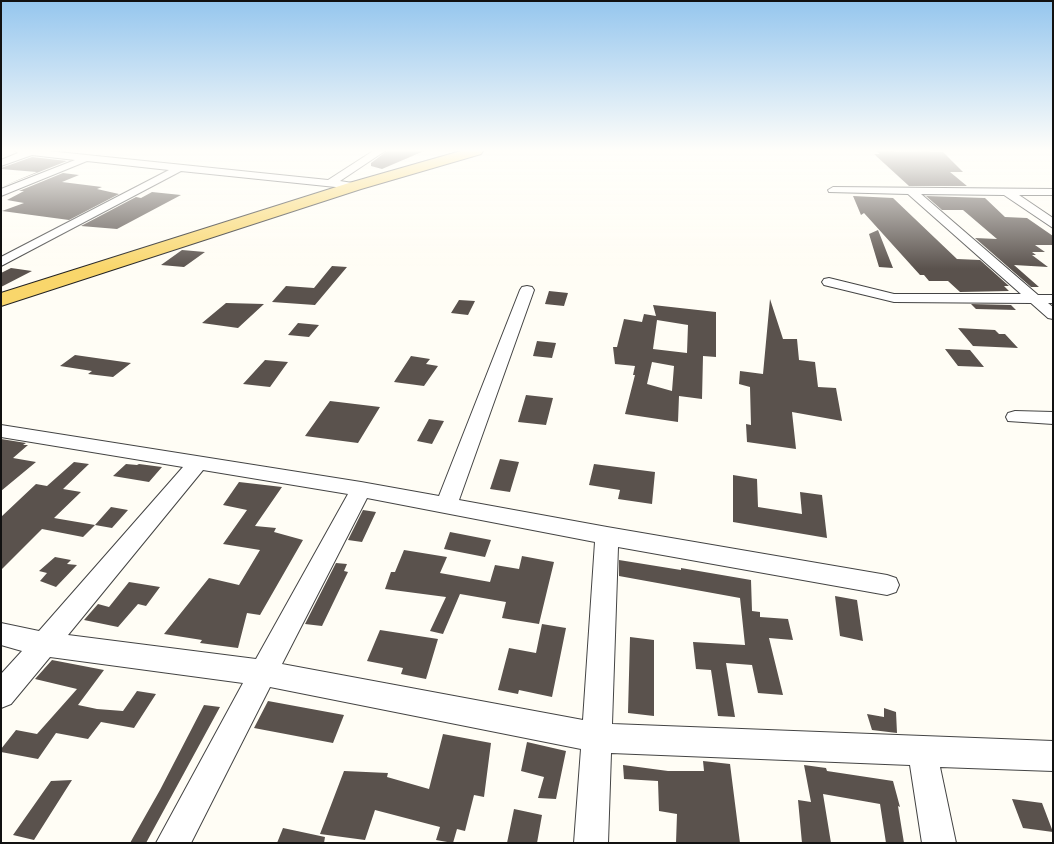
<!DOCTYPE html>
<html>
<head>
<meta charset="utf-8">
<style>
	body { margin:0 }
	#map { position:relative; width:1054px; height:844px; overflow:hidden; background:#fffdf5; font-family:"PT Serif",serif }
	canvas { display:block }
	.frame { position:absolute; inset:0; border:2px solid #111; pointer-events:none }
</style>
</head>
<body>
<div id="map">
<canvas width="1054" height="844"></canvas>
<div class="frame"></div>
</div>
<script>
const ctx = document.querySelector('canvas').getContext('2d');
ctx.lineJoin = 'round';
function fillPath(path, color) {
  ctx.fillStyle = color;
  ctx.fill(path, 'evenodd');
}
function stroke(path, color, width, dash) {
  ctx.strokeStyle = color;
  ctx.lineWidth = width;
  ctx.lineCap = dash ? 'butt' : 'round';
  ctx.setLineDash(dash || []);
  ctx.stroke(path);
}
const building = new Path2D(`
	M387 151H424L382 169 371 166V163Z
	M876 151 943 152 963 172H950L967 186H909L874 154H880Z
	M32 157 67 161 1 187 37 172 1 169V168Z
	M63 173 79 175 62 182 102 187 97 189 119 194 69 220 2 211 24 203 7 200 24 191H19Z
	M152 192 181 195 117 229 81 226 136 197 141 198Z
	M853 196 893 198 957 259 980 260 1009 286H1004L1009 291 960 292 948 281H929L924 275H920L864 213 861 215Z
	M926 196 985 198 1005 217 1027 218 1053 236V245H1035L1045 252H1032L1036 255H1032L1048 267 1014 265 1039 287H1031L975 238 997 239 963 210H942Z
	M878 230 893 268 879 267 869 234Z
	M182 250 205 252 184 267 161 265Z
	M332 266 347 267 315 305 272 302 286 286 314 288Z
	M11 268 32 271 1 287V273Z
	M549 291 568 293 564 306 545 304Z
	M770 299 783 339H797L799 360 815 362 818 387 836 388 842 421 792 412 796 449 747 442 746 424 751 425 750 387 739 384 740 371 763 374Z
	M459 300 475 301 468 315 451 313Z
	M226 303 264 304 238 328 202 323Z
	M971 304 1011 305 1016 310 976 309Z
	M653 305 716 312V357L703 356 702 399 679 396 678 422 625 414 635 375H633L635 366 615 364 613 347H617L624 319 642 322 644 314 656 316ZM657 320 688 325 687 353 653 349ZM652 362 674 366 672 391 647 384Z
	M298 323 319 325 309 337 288 335Z
	M958 328 995 330 999 334H1005L1018 348 973 346Z
	M537 341 556 343 552 358 533 356Z
	M945 349 970 350 984 367 958 366Z
	M75 355 131 363 113 377 88 374 92 371 60 366Z
	M411 356 430 359 426 364 438 366 424 386 394 382Z
	M265 360 288 362 270 387 243 384Z
	M526 395 553 398 546 425 518 422Z
	M330 401 380 407 358 443 305 436Z
	M429 419 444 421 432 444 417 441Z
	M1 439 26 443 23 445H28L13 458 36 462 1 491Z
	M500 459 519 462 510 492 490 489Z
	M74 462 89 464 63 489 81 492 54 518 95 525 83 537 42 529 1 570V517L36 484 47 486Z
	M126 464 137 465 139 464 162 467 149 482 113 476Z
	M594 464 655 472 652 504 618 499 620 490 589 485Z
	M733 475 757 479 758 507 802 514 800 492 822 495 827 538 733 522Z
	M239 482 282 487 255 526 276 528 274 532 303 540 260 615 247 613 238 648 200 643 202 640 164 634 209 578 239 585 260 550 223 544 247 510 223 505Z
	M111 507 128 510 112 528 95 525Z
	M363 510 376 512 362 542 348 540Z
	M450 532 491 540 485 557 444 549Z
	M404 550 447 557 440 573 490 582 495 565 519 569 522 556 554 562 539 624 502 618 506 602 460 594 443 634 430 631 446 597 385 589 391 572H395Z
	M55 557 71 560 67 564 77 565 56 587 40 581 47 573 39 571Z
	M619 560 681 570V568L751 580 752 611 760 612V617L788 619 793 640 769 638 783 695 758 693 752 665 726 663 735 717 718 716 711 670 696 669 693 642 745 645 740 598 619 576Z
	M336 563 347 564 344 571 348 572 322 626 305 624Z
	M129 582 160 587 146 606 138 604 118 627 84 620 98 604 109 607Z
	M835 596 857 600 863 641 840 636Z
	M542 624 566 628 552 697 519 690 518 694 498 690 509 648 536 653Z
	M380 630 438 639 426 679 401 674 403 668 367 661Z
	M630 637 654 640V716L628 713Z
	M52 660 104 670 78 705 97 709 123 711 137 691 156 694 134 728 101 722 88 739 56 733 38 759 1 752V749L16 730 37 734 77 689 35 679Z
	M268 701 344 715 333 743 254 728Z
	M204 705 220 707 146 843H130L160 790Z
	M884 708 896 712 897 733 872 730 867 714 884 717Z
	M443 734 491 743 484 797 474 795 465 831 457 829 453 843 436 840 440 827 375 810 365 840 320 834 344 771 388 773 387 777 429 789Z
	M527 742 566 751 556 799 538 798 544 777 521 771Z
	M703 761 730 764 740 843H676L677 814 659 811 658 781 624 779 623 765 668 771H704Z
	M804 765 826 768 827 771 893 781 900 807 898 806 904 843H886L880 804 823 794 831 843H802L798 800 811 802Z
	M72 780 34 840 13 835 51 781Z
	M1012 799 1042 803 1053 832 1023 828Z
	M514 809 542 815 537 843H507Z
	M283 828 325 837 324 843H277Z`);
const minor = new Path2D(`
	M15 151H48L328 180 373 151H385L340 181 359 184 360 186 355 189 181 171 1 266V257L169 170 87 161 1 196V189L75 160 32 155 1 166V160L18 153Z
	M833 187 1053 189V195H1019L1053 218V228L1004 195 921 194 1038 295H1053V303H1048L1053 307V319L1048 318 1031 303 894 302 824 285 822 282 824 279 829 278 894 294H1021L908 194 829 192 828 190Z
	M527 286 532 287 534 290 459 500 607 527 887 575 896 578 899 585 896 592 887 595 618 547 612 724 1053 741V771L940 767 956 843H922L910 765 611 753 608 843H574L581 749 270 687 191 843H156L243 683 50 657 11 704 1 708V674L22 651 1 645V623L39 631 183 467 1 437V425L361 482 439 496 520 290 522 287ZM203 470 348 494 256 659 68 635ZM367 498 595 542 583 720 282 664Z
	M1015 411 1053 412V424L1008 421 1006 417 1008 413Z`);
const primary = new Path2D(`
	M461 151H483L481 154 361 189 1 306V293L349 183Z`);
fillPath(building, '#5a524d');
stroke(minor, '#444', 2);
stroke(primary, '#222', 2);
fillPath(minor, '#fff');
fillPath(primary, '#f9d66b');
const sky = ctx.createLinearGradient(0, 0, 0, 269);
sky.addColorStop(0, '#95c6ee');
sky.addColorStop(0.56, '#fffefa');
sky.addColorStop(1, '#fffefa00');
ctx.fillStyle = sky;
ctx.fillRect(0, 0, 1054, 269);
</script>
</body>
</html>
